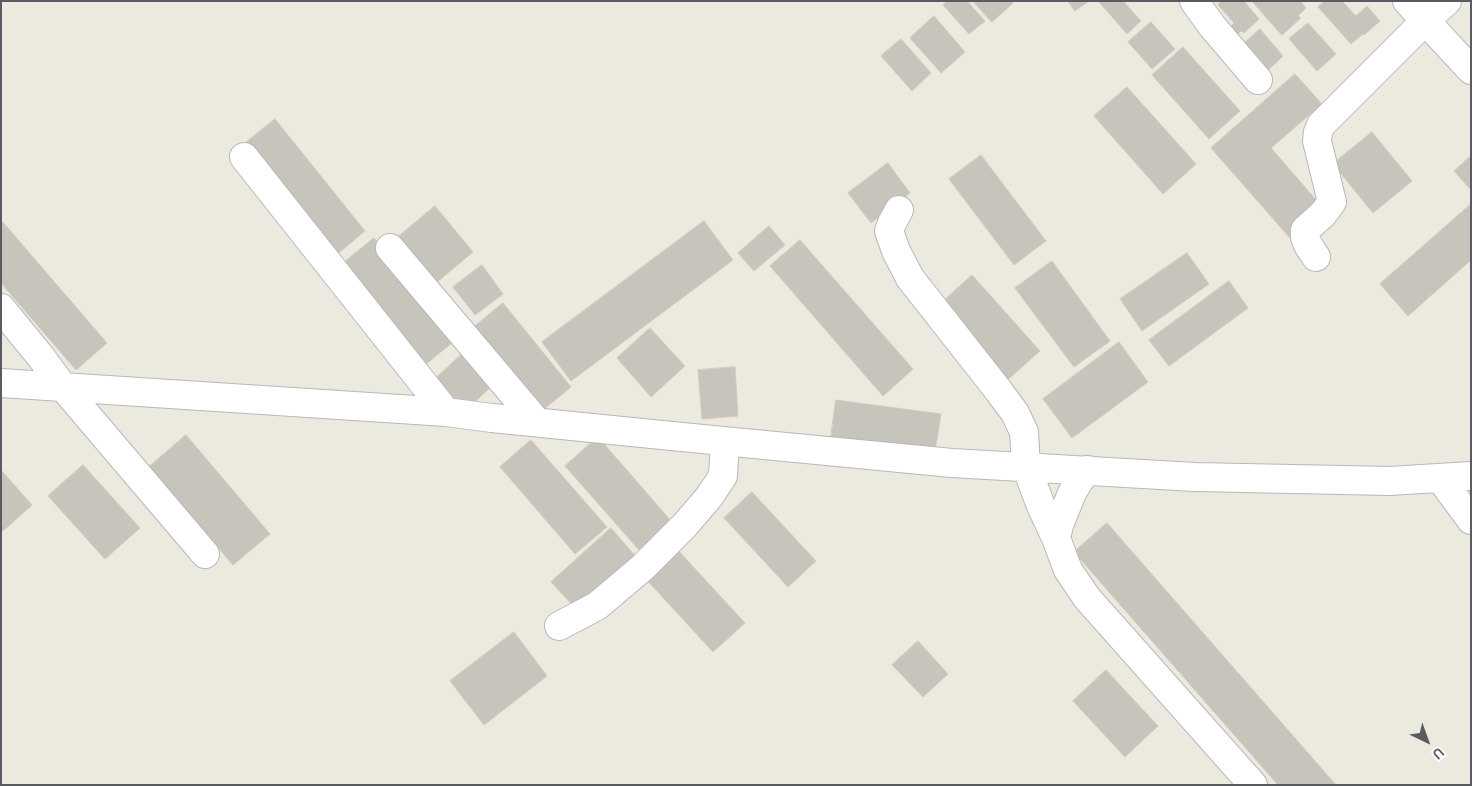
<!DOCTYPE html>
<html>
<head>
<meta charset="utf-8">
<style>
	body { margin:0 }
	#map { position:relative; width:1472px; height:786px; overflow:hidden; background:#ece9df; font-family:Overpass,sans-serif }
	canvas { display:block }
	.frame { position:absolute; inset:0; border:2px solid #585c61; pointer-events:none }
	.north { position:absolute; left:1402px; top:716px; width:50px; height:50px; -webkit-text-stroke:4px #fff; paint-order:stroke; rotate:138deg; font-size:14px; font-weight:700; line-height:20px; text-align:center; color:#585c61 }
	.north::after { content:''; display:block; margin:auto; width:18px; height:22px; background:#585c61; clip-path:polygon(50% 0,100% 100%,50% 72%,0 100%) }
</style>
</head>
<body>
<div id="map">
<canvas width="1472" height="786"></canvas>
<div class="frame"></div>
<div class="north">U</div>
</div>
<script>
const ctx = document.querySelector('canvas').getContext('2d');
ctx.lineJoin = 'round';
function fillPath(path, color) {
  ctx.fillStyle = color;
  ctx.fill(path, 'evenodd');
}
function stroke(path, color, width, dash) {
  ctx.strokeStyle = color;
  ctx.lineWidth = width;
  ctx.lineCap = dash ? 'butt' : 'round';
  ctx.setLineDash(dash || []);
  ctx.stroke(path);
}
const building = new Path2D(`
	M947 1H967L985 21 969 34 943 5Z
	M973 1H1011L1013 3 992 22Z
	M1068 1H1089L1075 11Z
	M1100 1H1123L1141 21 1127 34 1099 2Z
	M1221 1H1244L1259 19 1244 33 1241 31 1233 39 1226 31 1234 23 1218 5Z
	M1252 1H1286L1287 3 1289 1H1300L1306 8 1298 16 1301 18 1282 35Z
	M1325 1H1342L1356 16 1367 6 1380 21 1364 35 1363 34 1351 44 1318 7Z
	M934 16 965 52 941 73 910 38Z
	M1151 22 1175 49 1152 69 1128 42Z
	M1308 23 1336 54 1317 71 1289 39Z
	M1260 29 1283 56 1263 75 1239 48Z
	M901 39 931 73 912 91 881 56Z
	M1183 47 1240 111 1209 139 1152 75Z
	M1295 74 1322 104 1271 148 1324 209 1290 238 1211 148Z
	M1127 87 1196 164 1163 194 1094 116Z
	M275 119 365 231 334 257 243 145Z
	M1372 132 1412 181 1373 213 1333 164Z
	M981 155 1046 241 1014 265 949 179Z
	M1471 156V190L1454 171Z
	M888 163 910 193 871 223 848 193Z
	M1471 204V260L1408 316 1380 284Z
	M435 206 473 252 436 283 398 237Z
	M1 220 107 343 76 370 1 283Z
	M704 221 733 260 571 381 542 342Z
	M769 226 785 245 754 271 738 253Z
	M374 238 458 338 425 365 341 265Z
	M800 240 913 369 883 396 770 266Z
	M1187 253 1209 284 1142 331 1120 299Z
	M1052 261 1110 341 1074 367 1015 288Z
	M482 265 503 294 475 315 453 287Z
	M972 275 1040 351 1004 383 937 307Z
	M1229 281 1248 308 1169 366 1149 340Z
	M503 303 571 387 543 410 474 327Z
	M650 328 685 366 651 397 617 358Z
	M1119 342 1148 382 1072 438 1043 399Z
	M464 352 494 384 463 413 433 381Z
	M735 367 738 416 702 419 698 370Z
	M836 400 941 414 934 458 830 444Z
	M186 435 270 534 233 565 149 467Z
	M598 437 672 522 639 550 565 466Z
	M531 440 607 527 575 554 500 467Z
	M83 465 140 528 105 559 48 496Z
	M1 470 32 505 3 531 1 529Z
	M752 492 816 561 788 587 724 518Z
	M1107 523 1336 785H1278L1074 552Z
	M611 528 638 559 579 612 551 582Z
	M676 548 745 623 713 652 644 577Z
	M514 632 547 676 484 725 450 681Z
	M918 641 948 674 923 697 892 665Z
	M1106 670 1158 726 1125 757 1073 701Z`);
const minor = new Path2D(`
	M1194 1 1212 26 1258 80
	M1407 1 1471 70
	M244 157 446 412
	M899 210 892 223 889 231 896 251 910 278 998 390 1015 413 1024 432 1026 466 1041 506 1056 538
	M390 248 537 422
	M1316 257C1311 249 1303 241 1305 230L1323 214 1332 202 1317 141 1318 132 1321 125 1426 20 1447 1
	M1 308 41 357 63 387 205 554
	M1 383 446 412 492 418 692 438 952 463 1195 477 1389 481 1471 476
	M1088 470 1079 481 1072 493 1059 525 1056 538 1068 570 1087 598 1253 785
	M1440 478 1471 520
	M559 626 597 606 642 568 685 525 709 497 723 476 725 442`);
fillPath(building, '#c7c4bc');
stroke(building, '#d1cbbe', 1);
stroke(minor, '#b5b8bd', 30);
stroke(minor, '#fff', 28);
</script>
</body>
</html>
